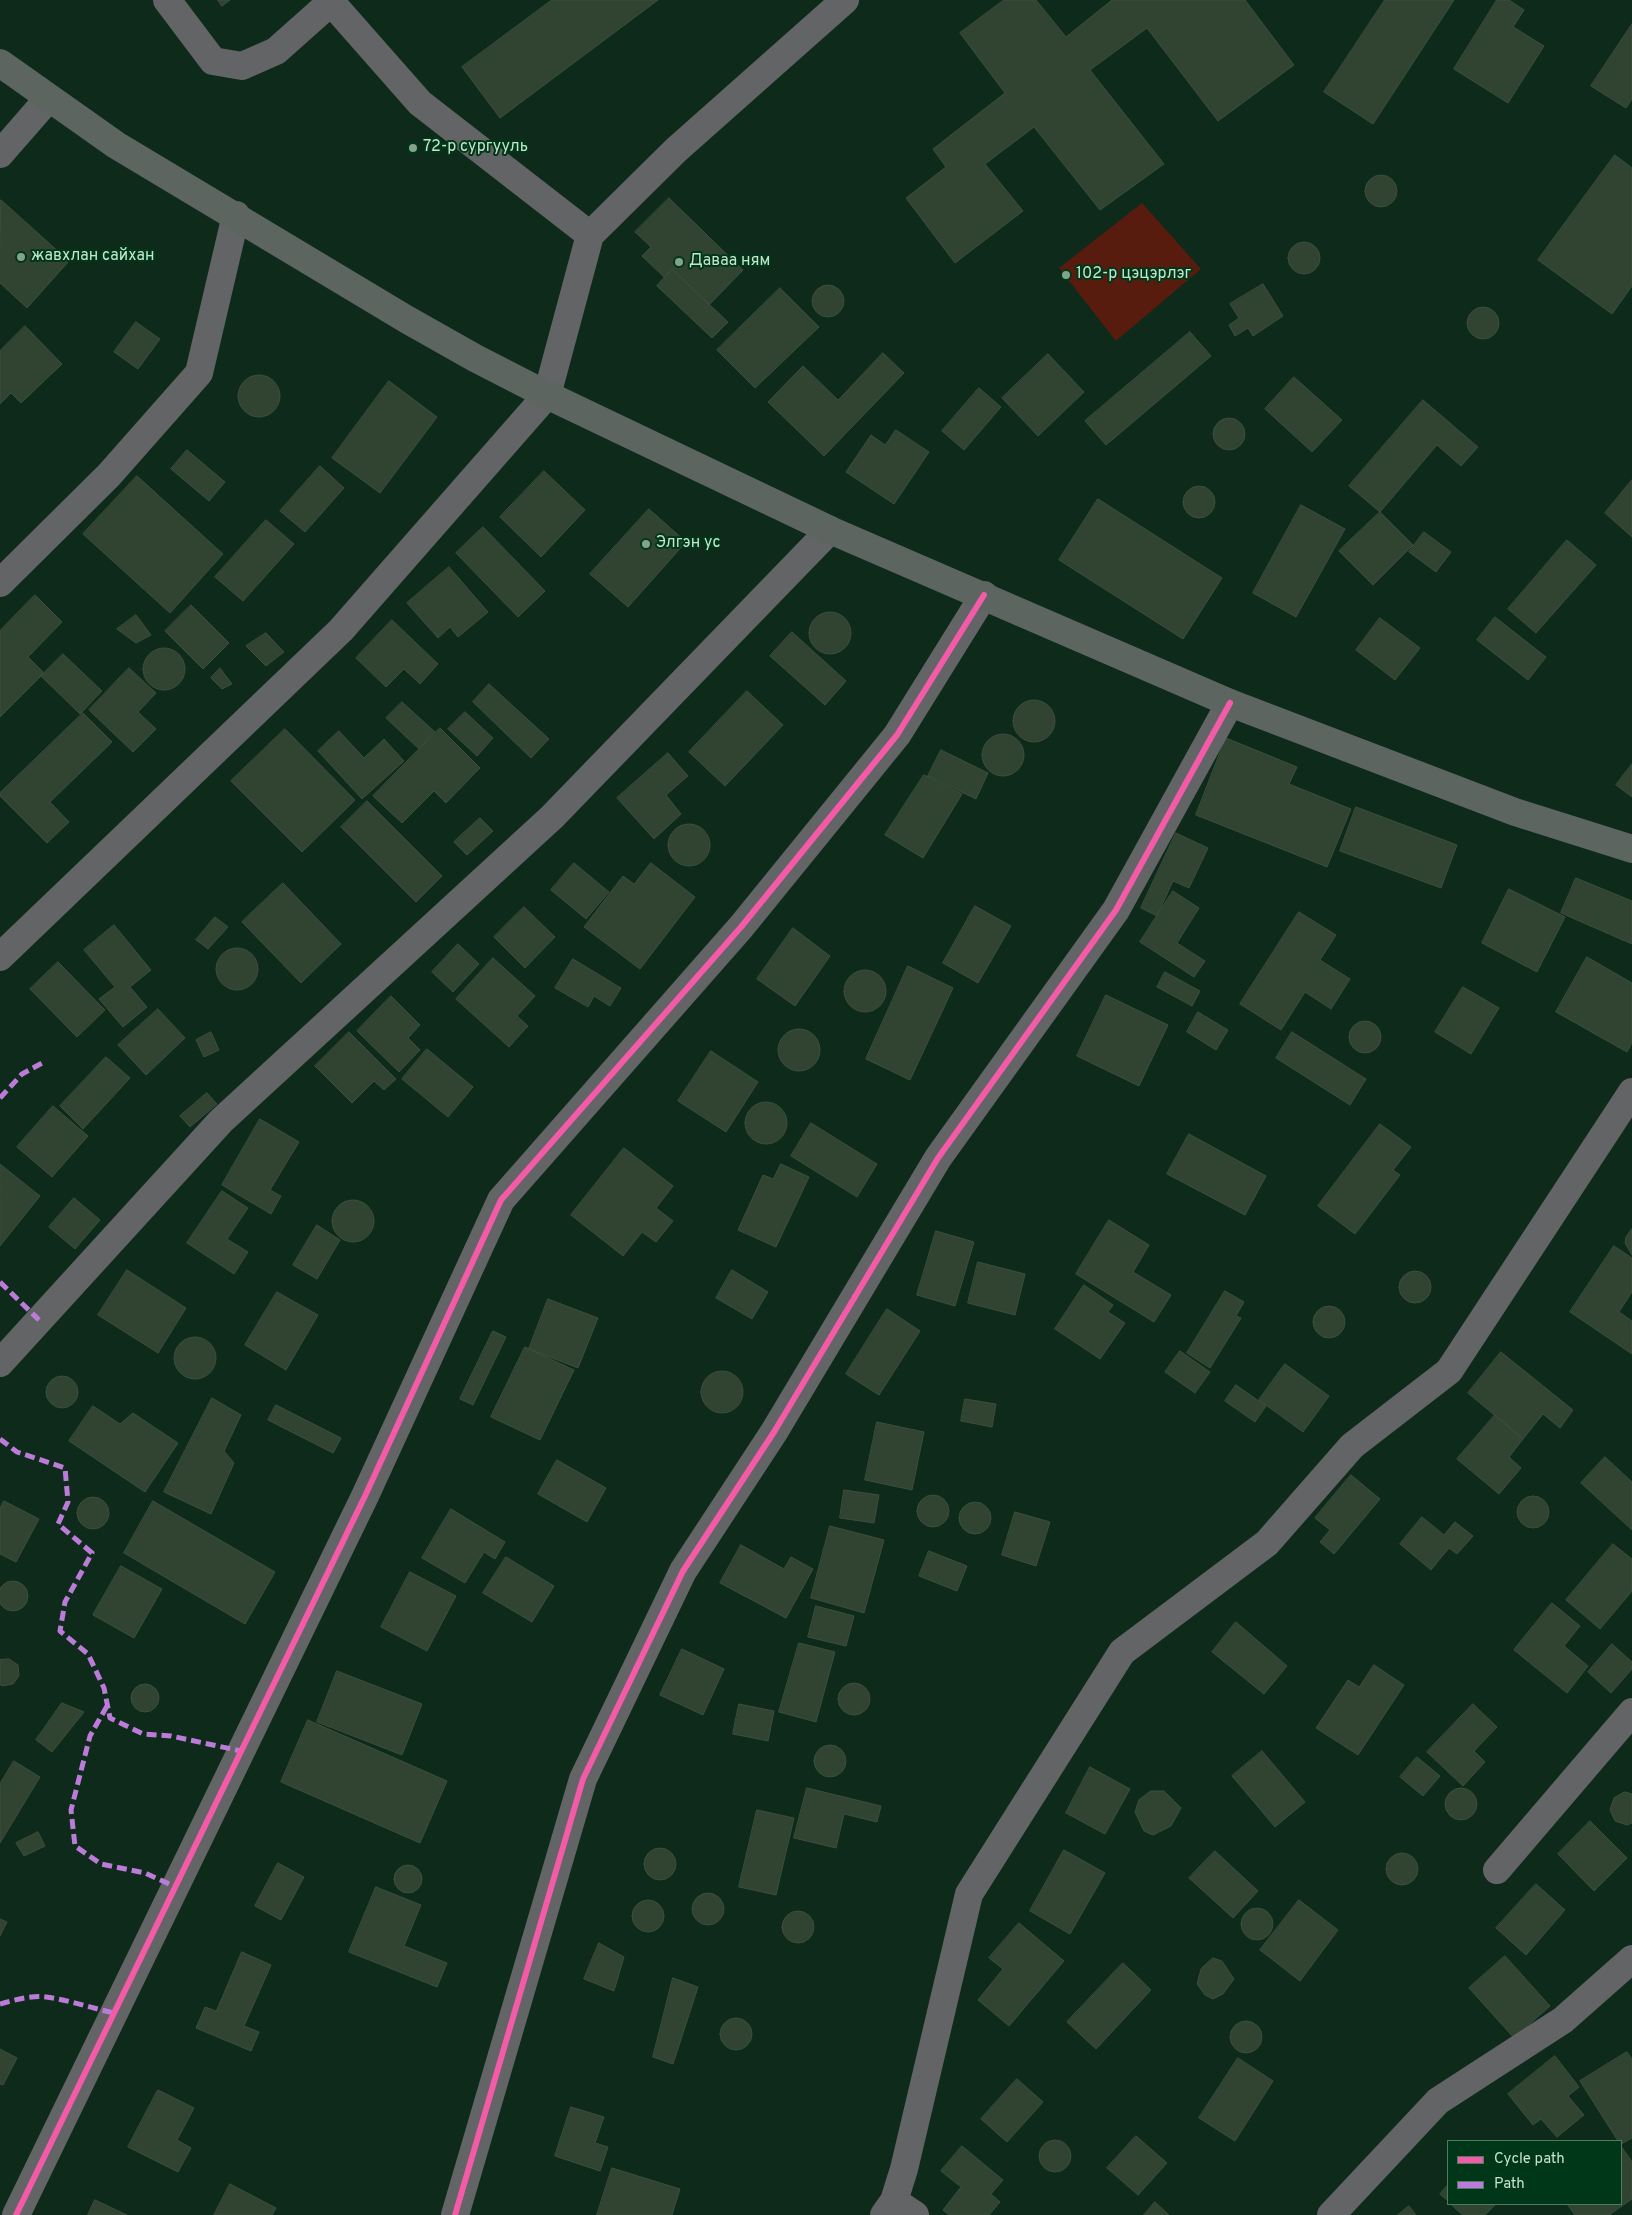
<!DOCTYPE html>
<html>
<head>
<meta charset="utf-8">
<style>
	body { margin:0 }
	#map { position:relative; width:1632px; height:2215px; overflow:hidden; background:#0d2a1a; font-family:Overpass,sans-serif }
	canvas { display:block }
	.legend { position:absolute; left:1447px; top:2140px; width:175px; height:65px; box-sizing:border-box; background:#003719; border:1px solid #4e7c60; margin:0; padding:6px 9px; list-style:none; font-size:15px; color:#c3e4cb }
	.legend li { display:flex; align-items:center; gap:10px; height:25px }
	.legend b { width:25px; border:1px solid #4e7c60 }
</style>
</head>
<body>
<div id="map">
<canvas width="1632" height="2215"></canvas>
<ul class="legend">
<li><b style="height:6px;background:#f35aa7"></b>Cycle path</li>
<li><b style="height:6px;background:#bd7bd9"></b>Path</li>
</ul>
</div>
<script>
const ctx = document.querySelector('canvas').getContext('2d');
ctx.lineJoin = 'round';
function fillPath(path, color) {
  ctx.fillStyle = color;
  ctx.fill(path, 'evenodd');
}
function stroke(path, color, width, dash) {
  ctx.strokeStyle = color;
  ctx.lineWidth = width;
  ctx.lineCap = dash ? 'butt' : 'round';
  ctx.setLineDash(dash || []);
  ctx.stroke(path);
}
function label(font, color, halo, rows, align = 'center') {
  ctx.font = font + ' Overpass,sans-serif';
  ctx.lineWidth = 4;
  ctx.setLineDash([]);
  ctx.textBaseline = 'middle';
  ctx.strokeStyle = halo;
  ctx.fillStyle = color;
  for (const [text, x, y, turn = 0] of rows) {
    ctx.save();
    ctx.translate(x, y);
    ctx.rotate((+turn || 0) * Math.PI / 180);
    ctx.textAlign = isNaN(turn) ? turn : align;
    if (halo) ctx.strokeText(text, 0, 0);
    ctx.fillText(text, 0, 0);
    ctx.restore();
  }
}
const green = new Path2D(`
	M1142 203 1201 269 1116 341 1059 268Z`);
const building = new Path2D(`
	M218 0H230L222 6Z
	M552 0H658L500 118 462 67Z
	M1004 0H1036L1066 37 1112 0H1245L1294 65 1218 121 1147 28 1090 70 1164 164 1100 210 1034 127 985 164 1023 211 955 263 906 198 946 167 933 149 1005 93 960 33Z
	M1385 0H1454L1373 124 1324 92Z
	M1497 0H1509L1524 10 1513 27 1544 46 1508 103 1454 69Z
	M1632 24V99L1626 108 1591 86Z
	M1615 155 1632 168V286L1612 314 1538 260Z
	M1365 191a16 16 0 1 1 32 0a16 16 0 1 1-32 0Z
	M669 198 743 270 709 305 672 269 665 278 642 256 651 247 635 232Z
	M1 200 69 261 27 308 0 283Z
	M1288 258a16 16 0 1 1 32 0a16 16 0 1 1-32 0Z
	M672 269 728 322 712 338 657 286Z
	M1263 284 1283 316 1253 336 1248 328 1235 336 1229 325 1239 318 1230 304Z
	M812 301a16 16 0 1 1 32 0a16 16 0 1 1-32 0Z
	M780 288 819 327 755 388 717 350Z
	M1467 323a16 16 0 1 1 32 0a16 16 0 1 1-32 0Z
	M136 322 160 339 138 369 114 352Z
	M25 326 62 364 21 403 11 393 0 404V351Z
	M1190 332 1211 356 1106 445 1085 421Z
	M883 353 904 373 824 456 768 402 803 366 838 400Z
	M1048 354 1084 392 1038 436 1002 398Z
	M238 396a21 21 0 1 1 42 0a21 21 0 1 1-42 0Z
	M1294 377 1342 420 1312 452 1265 409Z
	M389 381 437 417 380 493 332 458Z
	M979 388 1001 407 964 450 942 431Z
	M1423 400 1478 447 1461 466 1437 445 1380 512 1349 486Z
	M1213 434a16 16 0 1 1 32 0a16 16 0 1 1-32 0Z
	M896 430 929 452 894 504 846 472 871 435 885 445Z
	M187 450 225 482 209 501 171 469Z
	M320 466 344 488 305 532 280 511Z
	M544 471 585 510 541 557 500 517Z
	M137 476 223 554 170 613 83 534Z
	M1632 480V537L1605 513Z
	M1183 502a16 16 0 1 1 32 0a16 16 0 1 1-32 0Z
	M1098 499 1222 578 1183 639 1059 560Z
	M1301 505 1345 529 1296 617 1253 593Z
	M649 509 686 542 628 607 590 574Z
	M1380 512 1413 545 1373 585 1339 551Z
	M266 520 294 544 243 601 215 577Z
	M483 527 545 591 518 617 456 553Z
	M1424 532 1451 552 1436 572 1409 552Z
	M1567 540 1596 565 1536 633 1508 609Z
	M449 567 488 612 458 637 450 627 438 638 407 603Z
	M35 595 62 622 28 657 44 673 0 717V631Z
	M191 605 229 643 203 669 165 631Z
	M809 633a21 21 0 1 1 42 0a21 21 0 1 1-42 0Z
	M136 615 151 635 136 643 117 629Z
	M1495 617 1546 657 1528 680 1477 640Z
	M1380 618 1420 648 1395 680 1356 650Z
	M392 620 438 664 420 684 404 669 386 687 356 658Z
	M792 632 846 681 825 705 770 656Z
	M266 633 284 652 266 666 246 646Z
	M143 669a21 21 0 1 1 42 0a21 21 0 1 1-42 0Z
	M63 654 102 691 80 714 41 676Z
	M129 668 156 693 138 712 156 729 133 752 89 710Z
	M220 668 232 684 222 689 211 678Z
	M489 684 549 739 531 758 473 702Z
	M747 691 783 725 725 786 689 752Z
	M1013 721a21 21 0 1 1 42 0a21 21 0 1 1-42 0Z
	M402 702 435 732 419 749 386 718Z
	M465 712 493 738 477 756 448 729Z
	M83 713 112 742 50 802 69 822 47 843 0 796V793Z
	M440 728 480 768 446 803 434 791 402 823 373 796Z
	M285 729 355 800 302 852 231 781Z
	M339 731 364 758 384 739 404 761 362 799 318 751Z
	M982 755a21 21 0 1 1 42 0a21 21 0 1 1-42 0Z
	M1226 738 1297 767 1289 784 1351 809 1327 867 1196 815Z
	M941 750 988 773 976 799 928 776Z
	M668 753 688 776 666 795 681 814 654 839 617 798Z
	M1632 764V797L1616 785Z
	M924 775 962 794 923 858 885 835Z
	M367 801 442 876 416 902 341 827Z
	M1356 807 1457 845 1441 888 1340 851Z
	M480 818 493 831 467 855 454 842Z
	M668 845a21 21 0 1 1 42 0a21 21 0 1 1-42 0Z
	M1176 833 1208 848 1189 888 1173 881 1157 916 1141 908Z
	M574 863 609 892 586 919 551 890Z
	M651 863 695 897 640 969 584 927 623 876 634 884Z
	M1576 878 1632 901V944L1561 913Z
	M283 883 341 944 301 983 242 922Z
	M1509 889 1565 917 1537 972 1482 943Z
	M1173 891 1199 908 1177 943 1205 961 1194 977 1140 942Z
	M975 906 1011 926 978 983 943 963Z
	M524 907 555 937 525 968 494 937Z
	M1299 912 1336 935 1320 960 1350 979 1331 1009 1305 992 1281 1030 1240 1004Z
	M215 917 228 927 208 949 196 940Z
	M114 925 151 970 130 987 147 1007 123 1027 99 999 115 987 84 950Z
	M793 928 830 956 795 1006 757 979Z
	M458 944 479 964 453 992 432 972Z
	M216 969a21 21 0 1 1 42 0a21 21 0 1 1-42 0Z
	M1587 957 1632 983V1043L1627 1052 1556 1012Z
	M493 958 535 996 517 1016 528 1026 509 1047 456 999Z
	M573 959 621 988 610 1006 594 996 588 1007 555 988Z
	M58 962 105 1010 77 1037 30 989Z
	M908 966 953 988 910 1080 866 1059Z
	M844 991a21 21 0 1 1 42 0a21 21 0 1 1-42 0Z
	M1165 972 1200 991 1192 1006 1157 987Z
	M1463 987 1499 1008 1471 1054 1435 1032Z
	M1106 995 1168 1025 1139 1086 1077 1056Z
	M391 996 420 1025 408 1038 420 1050 399 1072 357 1031Z
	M158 1009 185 1038 146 1075 118 1045Z
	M1198 1012 1228 1030 1216 1050 1187 1032Z
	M1349 1037a16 16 0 1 1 32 0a16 16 0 1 1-32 0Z
	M778 1050a21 21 0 1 1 42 0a21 21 0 1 1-42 0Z
	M211 1032 219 1050 204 1057 196 1040Z
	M349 1032 396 1079 384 1090 374 1081 352 1103 315 1066Z
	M1292 1032 1366 1079 1350 1105 1276 1058Z
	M427 1049 473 1087 448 1117 402 1079Z
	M711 1051 758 1082 726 1132 678 1101Z
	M106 1057 130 1078 83 1129 60 1106Z
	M207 1093 217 1104 190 1127 180 1116Z
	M745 1123a21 21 0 1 1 42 0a21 21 0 1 1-42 0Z
	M53 1106 88 1136 52 1177 17 1147Z
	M260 1119 299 1142 270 1190 281 1196 271 1214 222 1185Z
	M811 1123 877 1164 857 1197 791 1156Z
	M1380 1124 1411 1147 1393 1170 1400 1175 1355 1234 1318 1206Z
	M1189 1134 1266 1176 1245 1215 1167 1174Z
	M624 1148 673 1186 656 1208 673 1221 656 1242 642 1232 623 1256 571 1215Z
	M0 1164 40 1196 0 1246Z
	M781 1164 809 1177 776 1247 738 1230 763 1175 773 1179Z
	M222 1191 248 1208 227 1239 248 1252 234 1274 187 1243Z
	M74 1198 100 1220 75 1249 49 1227Z
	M332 1221a21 21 0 1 1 42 0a21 21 0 1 1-42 0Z
	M1109 1220 1149 1245 1133 1272 1171 1295 1154 1322 1076 1274Z
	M317 1225 340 1240 317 1279 293 1265Z
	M1632 1229V1255L1625 1243 1626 1237Z
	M936 1231 974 1242 955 1306 917 1295Z
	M1614 1246 1632 1258V1292L1619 1312 1632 1321V1354L1570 1312Z
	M978 1262 1025 1274 1015 1315 968 1303Z
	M127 1270 186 1308 158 1353 98 1315Z
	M732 1270 768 1292 752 1319 716 1298Z
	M1399 1287a16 16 0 1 1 32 0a16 16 0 1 1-32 0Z
	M1084 1285 1113 1305 1108 1312 1125 1323 1100 1359 1055 1329Z
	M1225 1291 1244 1302 1236 1316 1241 1318 1210 1368 1187 1353Z
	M277 1292 318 1315 286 1370 245 1345Z
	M548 1299 598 1318 578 1368 529 1349Z
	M1313 1322a16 16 0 1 1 32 0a16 16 0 1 1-32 0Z
	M887 1309 920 1331 879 1395 846 1374Z
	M493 1331 506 1337 473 1405 460 1399Z
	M174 1358a21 21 0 1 1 42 0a21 21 0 1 1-42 0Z
	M525 1347 574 1370 540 1440 491 1417Z
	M1180 1351 1210 1372 1195 1393 1165 1372Z
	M1501 1352 1573 1410 1560 1428 1543 1414 1523 1439 1468 1393Z
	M1285 1364 1329 1396 1303 1432 1259 1400Z
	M701 1392a21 21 0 1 1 42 0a21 21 0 1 1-42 0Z
	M46 1392a16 16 0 1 1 32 0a16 16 0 1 1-32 0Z
	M1236 1385 1266 1406 1255 1422 1225 1401Z
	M212 1398 241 1415 224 1451 234 1463 211 1514 164 1492Z
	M965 1399 996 1404 992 1427 961 1421Z
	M276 1405 341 1438 333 1453 268 1420Z
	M93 1406 120 1424 133 1413 178 1443 145 1492 69 1441Z
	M1495 1415 1523 1439 1509 1457 1521 1468 1499 1494 1457 1459Z
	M877 1422 924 1432 912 1490 865 1480Z
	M1605 1457 1632 1482V1530L1581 1483Z
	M557 1460 606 1488 587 1522 538 1494Z
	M1351 1475 1380 1499 1334 1554 1320 1542 1330 1530 1315 1518Z
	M844 1490 879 1495 874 1523 840 1518Z
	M917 1511a16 16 0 1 1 32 0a16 16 0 1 1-32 0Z
	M1517 1512a16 16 0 1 1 32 0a16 16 0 1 1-32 0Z
	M77 1513a16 16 0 1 1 32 0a16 16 0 1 1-32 0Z
	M4 1501 39 1519 16 1562 0 1554V1509Z
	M153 1501 275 1572 245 1624 124 1553Z
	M959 1518a16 16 0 1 1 32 0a16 16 0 1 1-32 0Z
	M451 1509 505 1542 495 1559 484 1552 465 1583 422 1558Z
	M1015 1512 1050 1522 1036 1566 1002 1555Z
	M1422 1517 1444 1535 1455 1522 1473 1536 1457 1554 1449 1548 1431 1570 1400 1544Z
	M830 1526 884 1540 864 1613 811 1598Z
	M1613 1544 1632 1559V1591L1600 1629 1566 1600Z
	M741 1545 784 1569 791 1557 813 1569 786 1618 720 1583Z
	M929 1551 967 1566 957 1591 919 1576Z
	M506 1557 554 1586 532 1622 483 1593Z
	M121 1566 162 1589 134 1638 93 1615Z
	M410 1572 456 1596 427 1651 381 1627Z
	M-2 1596a15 15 0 1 1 30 0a15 15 0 1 1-30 0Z
	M1552 1603 1580 1626 1564 1646 1588 1666 1567 1693 1514 1650Z
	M816 1606 854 1616 846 1646 808 1637Z
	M1236 1622 1287 1666 1264 1694 1212 1652Z
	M799 1643 835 1652 816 1722 779 1712Z
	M1612 1644 1632 1662V1669L1611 1693 1588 1672Z
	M682 1649 724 1669 703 1715 660 1695Z
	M9 1659 18 1665 19 1676 13 1684 2 1686 0 1684V1660Z
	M1374 1665 1404 1685 1358 1755 1316 1728 1348 1680 1359 1687Z
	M337 1671 422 1704 402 1755 317 1722Z
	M838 1699a16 16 0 1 1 32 0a16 16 0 1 1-32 0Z
	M131 1698a14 14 0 1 1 28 0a14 14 0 1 1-28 0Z
	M62 1703 84 1712 52 1752 36 1740Z
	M739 1704 774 1711 768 1741 733 1734Z
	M1473 1704 1497 1727 1474 1751 1485 1762 1463 1786 1427 1752Z
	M308 1720 447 1781 420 1843 281 1782Z
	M814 1761a16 16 0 1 1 32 0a16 16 0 1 1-32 0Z
	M1262 1751 1305 1802 1275 1827 1232 1776Z
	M1417 1757 1440 1776 1423 1796 1400 1777Z
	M14 1761 40 1777 0 1843V1784Z
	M1090 1767 1130 1789 1105 1834 1066 1813Z
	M807 1788 881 1806 877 1822 844 1814 836 1848 794 1838Z
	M1445 1804a16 16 0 1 1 32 0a16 16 0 1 1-32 0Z
	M1151 1791H1164L1181 1808 1171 1826 1153 1835 1144 1831 1135 1812 1139 1800Z
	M1625 1792 1632 1794V1823L1627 1825 1615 1821 1610 1810 1614 1798Z
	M757 1810 794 1818 776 1895 739 1887Z
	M1590 1821 1627 1858 1594 1891 1558 1854Z
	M38 1832 45 1846 24 1856 16 1843Z
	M644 1864a16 16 0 1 1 32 0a16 16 0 1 1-32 0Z
	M1064 1850 1105 1873 1070 1934 1030 1911Z
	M1215 1851 1258 1891 1233 1918 1189 1878Z
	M1386 1869a16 16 0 1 1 32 0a16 16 0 1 1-32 0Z
	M278 1863 304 1877 281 1920 255 1906Z
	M394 1879a14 14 0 1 1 28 0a14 14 0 1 1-28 0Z
	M1536 1884 1565 1910 1526 1955 1496 1928Z
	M376 1887 421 1905 404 1946 447 1963 437 1987 349 1952Z
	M692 1909a16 16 0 1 1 32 0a16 16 0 1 1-32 0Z
	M1299 1900 1338 1930 1300 1981 1260 1950Z
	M632 1916a16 16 0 1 1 32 0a16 16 0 1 1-32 0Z
	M1241 1924a16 16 0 1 1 32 0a16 16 0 1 1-32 0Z
	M782 1927a16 16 0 1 1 32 0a16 16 0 1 1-32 0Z
	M0 1919 7 1922 0 1936Z
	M1019 1923 1064 1961 1009 2026 978 2000 1003 1969 989 1958Z
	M599 1943 624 1957 614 1991 584 1979Z
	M242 1952 271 1965 244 2026 259 2032 251 2051 196 2028 205 2007 216 2011Z
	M1505 1956 1550 2006 1514 2038 1469 1988Z
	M1213 1958 1222 1961 1234 1979 1223 1994 1213 1999 1205 1995 1197 1984 1201 1969Z
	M1123 1963 1151 1990 1096 2049 1067 2022Z
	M673 1978 698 1987 673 2064 653 2057Z
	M720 2034a16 16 0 1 1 32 0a16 16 0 1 1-32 0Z
	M1230 2037a16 16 0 1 1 32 0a16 16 0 1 1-32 0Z
	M0 2049 17 2058 3 2085 0 2084Z
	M1627 2052 1632 2059V2138L1621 2144V2141H1618L1580 2081Z
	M1555 2056 1579 2087 1568 2096 1584 2115 1557 2137 1541 2119 1533 2125 1508 2094Z
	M1238 2058 1273 2081 1235 2141 1199 2118Z
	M1017 2079 1043 2102 1007 2142 981 2119Z
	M158 2090 194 2108 177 2140 191 2148 178 2172 128 2147Z
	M571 2107 604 2117 595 2143 608 2147 600 2171 555 2156Z
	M1136 2136 1167 2163 1138 2195 1107 2168Z
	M1039 2156a16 16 0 1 1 32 0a16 16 0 1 1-32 0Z
	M962 2146 1003 2180 991 2194 1000 2202 989 2215H949L943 2210 961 2187 941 2171Z
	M1621 2146 1632 2162V2199L1609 2215H1575L1567 2204H1621Z
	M612 2168 680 2189 672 2215H597Z
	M230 2184 276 2208 272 2215H214Z
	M1448 2185V2201L1440 2194Z
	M95 2200 127 2215H88Z
	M1155 2202 1169 2215H1144Z
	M1451 2204H1496L1485 2215H1463Z
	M1409 2206 1416 2215H1398Z`);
const minor = new Path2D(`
	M167 0 213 61 242 66 276 51 331 2 420 103 590 235
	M0 154 48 99
	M0 583 109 475 199 373 236 215
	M0 957 341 630 547 395 590 235 676 150 845 0
	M0 1363 221 1121 552 817 830 530
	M1497 1870 1632 1712
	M894 2201 915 2215
	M16 2215 365 1496 501 1200 741 927 897 735 984 595
	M455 2215 583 1779 683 1571 774 1432 938 1158 1116 910 1230 703
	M884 2215 894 2201 904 2169 969 1894 1122 1652 1267 1543 1352 1446 1449 1371 1632 1092
	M1331 2215 1438 2101 1563 2020 1632 1959`);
const major = new Path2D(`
	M0 63 116 145 406 319 475 358 547 395 830 530 1230 703 1515 812 1632 849`);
const quiet = new Path2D(`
	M0 1098 22 1074 44 1062
	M0 1282 39 1320
	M0 1439 17 1452 65 1468 68 1502 58 1524 92 1553 65 1602 60 1631 88 1654 104 1688 110 1718 143 1734 171 1736 241 1751
	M107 1706 90 1736 71 1810 75 1846 101 1864 145 1873 176 1887
	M0 2004C14 2000 32 1995 46 1997 69 2000 91 2008 114 2013`);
const cycleway = new Path2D(`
	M16 2215 365 1496 501 1200 741 927 897 735 984 595
	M455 2215 583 1779 683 1571 774 1432 938 1158 1116 910 1230 703`);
const markers = [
	[413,148,5,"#83a38d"],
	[21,257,5,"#83a38d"],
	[679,262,5,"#83a38d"],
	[1066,275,5,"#83a38d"],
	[646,544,5,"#83a38d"]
];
const poiNames = [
	["72-р сургууль",423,148],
	["жавхлан сайхан",31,257],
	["Даваа ням",689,262],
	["102-р цэцэрлэг",1076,275],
	["Элгэн ус",656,544]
];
fillPath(green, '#571c0e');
fillPath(building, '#304431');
stroke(building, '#3c4f3d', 1);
stroke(minor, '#636465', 28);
stroke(major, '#5d6561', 28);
stroke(quiet, '#bd7bd9', 5, [10, 5]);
stroke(cycleway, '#f35aa7', 6);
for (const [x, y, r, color] of markers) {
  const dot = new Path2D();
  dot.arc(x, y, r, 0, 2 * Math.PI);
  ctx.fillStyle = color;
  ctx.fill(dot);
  stroke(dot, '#003719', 2);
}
label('16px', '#c3e4cb', '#003719', poiNames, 'left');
</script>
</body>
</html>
